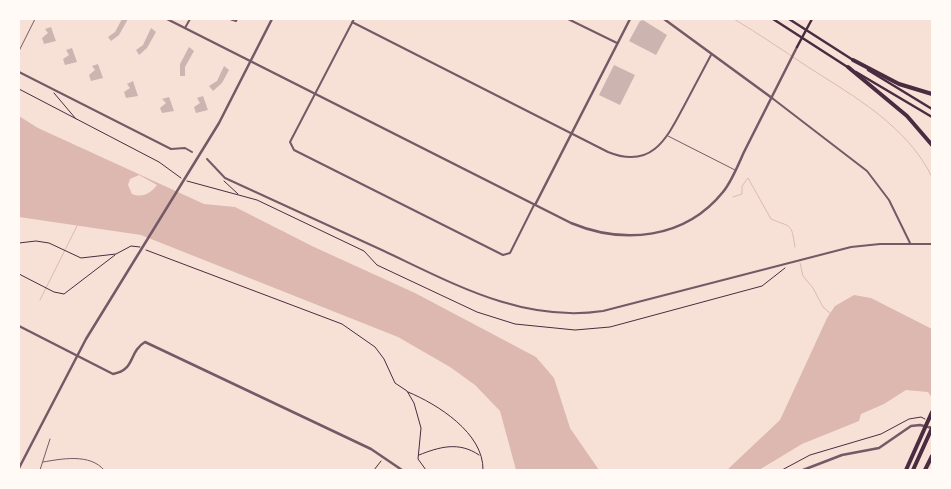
<!DOCTYPE html>
<html>
<head>
<meta charset="utf-8">
<style>
	body { margin:0 }
	#map { position:relative; width:951px; height:489px; overflow:hidden; background:#f7e1d7; font-family:Roboto,sans-serif }
	canvas { display:block }
	.frame { position:absolute; inset:0; border:20px solid #fffaf5; pointer-events:none }
</style>
</head>
<body>
<div id="map">
<canvas width="951" height="489"></canvas>
<div class="frame"></div>
</div>
<script>
const ctx = document.querySelector('canvas').getContext('2d');
ctx.lineJoin = 'round';
function fillPath(path, color) {
  ctx.fillStyle = color;
  ctx.fill(path, 'evenodd');
}
function stroke(path, color, width, dash) {
  ctx.strokeStyle = color;
  ctx.lineWidth = width;
  ctx.lineCap = dash ? 'butt' : 'round';
  ctx.setLineDash(dash || []);
  ctx.stroke(path);
}
const water = new Path2D(`
	M19 116 38 128 204 204 235 207 314 247 415 293 536 357 554 378 570 428 599 470H516L500 411 475 385 450 367 398 337 141 235 19 217ZM139 175 157 185C150 194 142 198 132 194L128 185 130 179Z
	M854 295 871 298 932 329V398L928 392 906 390 884 404 861 414 859 421 802 444 759 470H727L780 420 827 318 835 306Z`);
const stream = new Path2D(`
	M734 19C759 34 784 51 808 67 855 97 907 126 932 177
	M733 197 742 194V186L748 178 771 219C792 228 791 222 795 247
	M800 263 803 276 813 288 823 307 830 313
	M40 300 78 224`);
const building = new Path2D(`
	M122 19H128L119 35 111 41 108 37 115 32Z
	M643 20 667 35 656 55 629 41 640 21Z
	M51 27 56 41 44 44 42 38 48 33 45 29Z
	M151 28 156 32 147 48 139 55 136 50 143 45Z
	M189 47 194 51 185 67V76H180V64Z
	M72 48 77 62 65 65 63 59 69 55 66 50Z
	M98 64 103 78 91 81 89 75 95 70 92 66Z
	M614 65 635 75 620 105 599 95Z
	M224 66 229 70 222 83 213 91 209 86 217 81Z
	M133 81 138 96 126 98 124 92 130 88 127 84Z
	M203 96 208 110 196 113 194 107 200 103 197 98Z
	M169 97 174 111 162 113 160 108 166 103 162 99Z`);
const path = new Path2D(`
	M19 89 159 162 181 178
	M54 93 76 119
	M187 181 257 200 364 251 377 265 477 312 515 324 575 330 610 327 762 286 785 268
	M224 181 238 194
	M19 243 36 241 49 243 81 258 116 254 131 246 140 247
	M146 250 342 324 375 347 384 359 395 383 407 391 414 403 421 428 418 459 426 470
	M19 274 54 292 64 294 115 255
	M408 392C437 404 484 433 483 470
	M419 455C439 447 459 441 479 455
	M374 470 381 461
	M782 470 810 455 881 434 909 419 921 417 925 419`);
const service = new Path2D(`
	M43 462C61 459 90 453 104 470
	M40 470 50 439`);
const pedestrian = new Path2D(`
	M19 51 35 19
	M668 136 735 170`);
const minor = new Path2D(`
	M230 19 236 21 237 19
	M354 19 290 142 294 150 503 255 510 253 534 205
	M568 19 617 43
	M352 22 608 152C652 170 667 138 684 106 693 89 702 72 711 55
	M185 28 190 19
	M19 72 171 149 185 148 192 152
	M772 98 867 171 889 200 910 243
	M207 159 225 178C278 202 331 227 384 251 454 284 523 323 603 311L851 247 880 244H932`);
const tertiary = new Path2D(`
	M167 19 571 223C624 245 685 239 723 192 732 181 738 165 744 152 762 117 779 82 797 47
	M664 19 772 98
	M535 205 630 19
	M19 326 113 374C136 370 128 352 145 342L371 449 402 470
	M19 468 86 339 219 123 272 19
	M803 470 842 455 879 448 911 426 920 425 932 428`);
const secondary = new Path2D(`
	M773 19 849 68
	M789 19 853 60
	M797 47 812 19
	M868 70 932 109
	M856 72 932 117`);
const motorway = new Path2D(`
	M853 60 899 84 932 94
	M848 67 907 116 932 145
	M906 470 932 412
	M913 470 932 428
	M925 470 932 456`);
fillPath(water, '#dcb8b0');
stroke(stream, '#dcb8b0', 1);
fillPath(building, '#ccb4b1');
stroke(path, '#4a2c40', 1);
stroke(service, '#755966', 1);
stroke(pedestrian, '#755966', 1);
stroke(minor, '#755966', 2);
stroke(tertiary, '#755966', 2.5);
stroke(secondary, '#4a2c40', 2.5);
stroke(motorway, '#4a2c40', 4);
</script>
</body>
</html>
